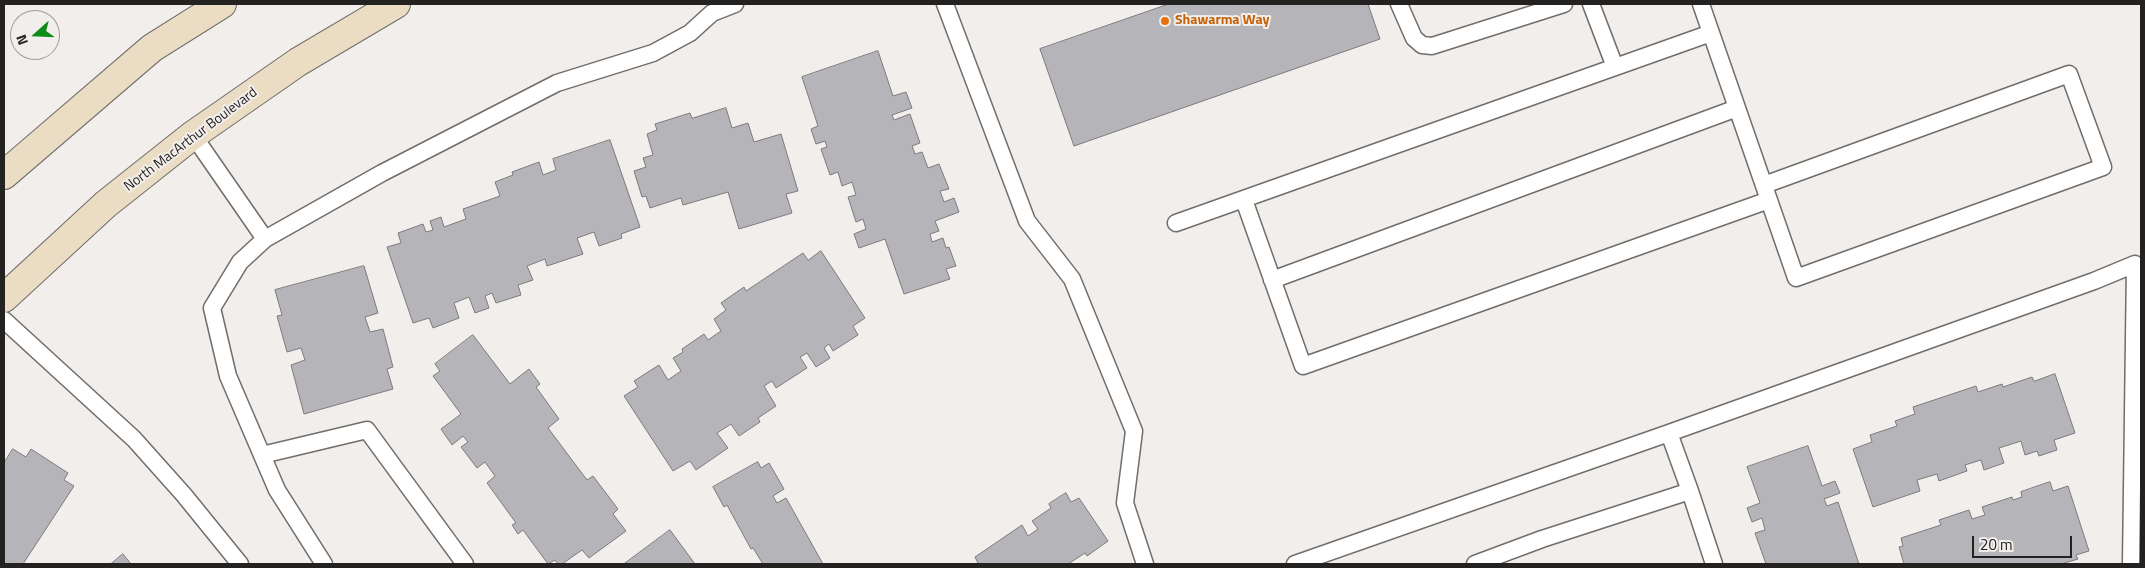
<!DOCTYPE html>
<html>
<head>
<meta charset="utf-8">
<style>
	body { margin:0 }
	#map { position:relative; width:2145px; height:568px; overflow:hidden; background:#f2eeeb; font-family:"Titillium Web",sans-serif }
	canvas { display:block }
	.frame { position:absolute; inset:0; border:5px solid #232221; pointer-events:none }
	.north { position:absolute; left:10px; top:10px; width:50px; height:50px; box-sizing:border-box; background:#f2eeeb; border:1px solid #9f9c9a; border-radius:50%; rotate:250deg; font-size:14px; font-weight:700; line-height:20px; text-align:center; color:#232221 }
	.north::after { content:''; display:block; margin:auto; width:18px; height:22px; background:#0e8c18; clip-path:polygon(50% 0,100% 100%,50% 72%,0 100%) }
	.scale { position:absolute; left:1972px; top:536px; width:100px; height:22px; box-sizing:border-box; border:2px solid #232221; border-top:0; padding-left:6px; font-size:15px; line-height:18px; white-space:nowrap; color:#232221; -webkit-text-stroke:4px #f2eeeb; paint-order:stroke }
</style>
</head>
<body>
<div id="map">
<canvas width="2145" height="568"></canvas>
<div class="frame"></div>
<div class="north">N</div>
<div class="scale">20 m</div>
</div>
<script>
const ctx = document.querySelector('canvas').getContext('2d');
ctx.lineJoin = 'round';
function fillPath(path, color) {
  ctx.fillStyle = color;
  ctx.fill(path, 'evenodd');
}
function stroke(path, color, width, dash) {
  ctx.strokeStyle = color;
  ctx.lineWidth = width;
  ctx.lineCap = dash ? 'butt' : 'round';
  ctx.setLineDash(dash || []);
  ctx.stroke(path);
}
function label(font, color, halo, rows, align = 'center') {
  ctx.font = font + ' "Titillium Web",sans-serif';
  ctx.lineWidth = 4;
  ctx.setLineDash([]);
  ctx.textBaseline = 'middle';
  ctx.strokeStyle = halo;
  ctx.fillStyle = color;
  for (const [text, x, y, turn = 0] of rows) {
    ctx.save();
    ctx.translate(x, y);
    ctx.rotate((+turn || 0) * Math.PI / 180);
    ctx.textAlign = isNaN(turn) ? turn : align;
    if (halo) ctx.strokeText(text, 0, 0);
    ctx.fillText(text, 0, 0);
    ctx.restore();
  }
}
const building = new Path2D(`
	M1169 4H1368L1380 39 1074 146 1040 49Z
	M878 51 893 96 906 92 912 108 892 115 894 120 910 114 920 143 912 146 915 154 922 152 928 168 939 164 949 189 940 191 944 202 954 198 959 212 935 221 939 231 930 234 932 242 943 238 946 248 949 247 956 266 946 269 950 279 904 294 885 239 859 248 854 234 866 229 863 219 856 222 848 197 856 195 852 182 842 186 838 172 830 175 821 149 827 147 825 141 816 144 811 129 818 126 802 77Z
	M726 108 732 128 748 123 754 142 781 134 798 191 786 194 792 213 739 229 728 192 683 205 681 198 650 208 646 196 642 197 634 171 646 167 643 158 653 155 647 134 657 130 655 124 690 113 692 118Z
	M610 140 640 227 621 234 622 238 599 246 594 232 577 238 583 254 547 266 545 259 527 266 533 280 518 285 521 295 496 303 492 293 485 296 489 308 475 313 469 297 454 303 459 318 433 328 429 318 413 323 387 247 401 243 398 233 423 224 426 232 433 230 430 221 441 217 444 227 466 219 463 209 500 196 495 182 513 175 512 172 539 162 543 175 556 170 553 159Z
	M821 251 865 318 853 326 858 335 833 351 829 344 824 348 830 358 816 367 807 353 800 357 807 368 776 388 772 381 764 386 776 406 758 418 760 422 739 436 731 424 717 433 728 448 696 470 690 461 673 471 624 396 638 387 634 381 659 365 668 380 681 371 673 358 683 352 682 349 704 334 708 340 721 331 714 319 726 310 721 303 744 287 746 291 803 253 808 260Z
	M364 266 378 313 365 317 370 332 383 329 393 367 387 369 393 389 304 414 291 365 305 360 301 348 287 352 277 316 282 315 275 290Z
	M473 335 510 384 529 369 540 384 536 387 559 419 548 428 587 480 593 476 618 509 613 514 626 531 589 558 582 550 562 564H558L555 560 548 564 523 530 518 534 512 525 516 523 487 483 495 476 485 462 477 468 461 447 468 442 463 436 452 445 441 429 461 414 433 376 440 371 435 364Z
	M2055 374 2075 433 2054 440 2057 450 2039 456 2037 451 2025 455 2021 441 1999 448 2004 463 1984 470 1981 460 1965 465 1967 471 1939 481 1937 474 1917 480 1920 491 1873 507 1853 449 1872 442 1870 435 1897 426 1895 421 1915 414 1913 407 1976 386 1978 392 2002 384 2003 387 2032 377 2034 381Z
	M1808 446 1822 486 1835 481 1840 493 1824 499 1827 506 1838 502 1859 564H1766L1755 533 1765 530 1762 518 1752 522 1747 508 1760 503 1747 467Z
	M13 449 26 457 31 449 68 473 64 480 74 486 23 564H4V463Z
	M758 462 761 468 769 463 784 489 773 496 777 503 786 498 823 564H763L753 548 751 549 727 505 724 507 713 487Z
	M2050 482 2053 491 2068 486 2089 551 2076 555 2078 559 2061 564H1904L1899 547 1903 546 1901 538 1941 525 1939 520 1969 510 1972 519 1985 515 1982 507 2012 497 2013 500 2022 497 2021 492Z
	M1066 493 1071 502 1079 498 1108 541 1087 556 1085 553 1068 564H976L978 563 975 557 1022 525 1028 536 1038 529 1032 521 1051 508 1049 504Z
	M670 530 695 564H624Z
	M123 554 131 564H111Z`);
const service = new Path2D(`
	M945 4 1027 221 1072 279 1134 431 1125 503 1145 564
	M1399 4 1414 38 1422 45 1432 46 1564 4
	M1591 4 1615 67
	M1701 4 1796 278 2103 167 2069 74 1764 185
	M193 135 265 239
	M1244 200 1303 366 1769 200
	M1176 223 1711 33
	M1272 280 1737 108
	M4 320 134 439 184 495 240 564
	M262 455 367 430 465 564
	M1690 491 1669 433 2094 281 2135 264 2131 564
	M324 564 277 490 228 376 212 308 240 262 265 239 382 173 557 83 653 53 690 33 712 13 735 4
	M1295 564 1669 433
	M1475 564 1542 539 1690 491 1714 564`);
const secondary = new Path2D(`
	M4 175 152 48 222 4
	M4 298 106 204 193 135 298 62 396 4`);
const markers = [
	[1165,21,5,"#e8710a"]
];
const foodNames = [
	["Shawarma Way",1175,21]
];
const streetNames = [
	["North MacArthur Boulevard",191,140,-37]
];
fillPath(building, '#b5b4b8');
stroke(building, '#7c7a7e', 1);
stroke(service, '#706d6a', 19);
stroke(secondary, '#706d6a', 30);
stroke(service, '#fff', 16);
stroke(secondary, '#ebdcc4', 28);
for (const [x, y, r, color] of markers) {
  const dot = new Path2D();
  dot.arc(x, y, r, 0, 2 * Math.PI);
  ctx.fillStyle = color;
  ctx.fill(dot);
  stroke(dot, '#f2eeeb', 2);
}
label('bold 14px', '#c56008', '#f2eeeb', foodNames, 'left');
label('14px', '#232221', '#f2eeeb', streetNames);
</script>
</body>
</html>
